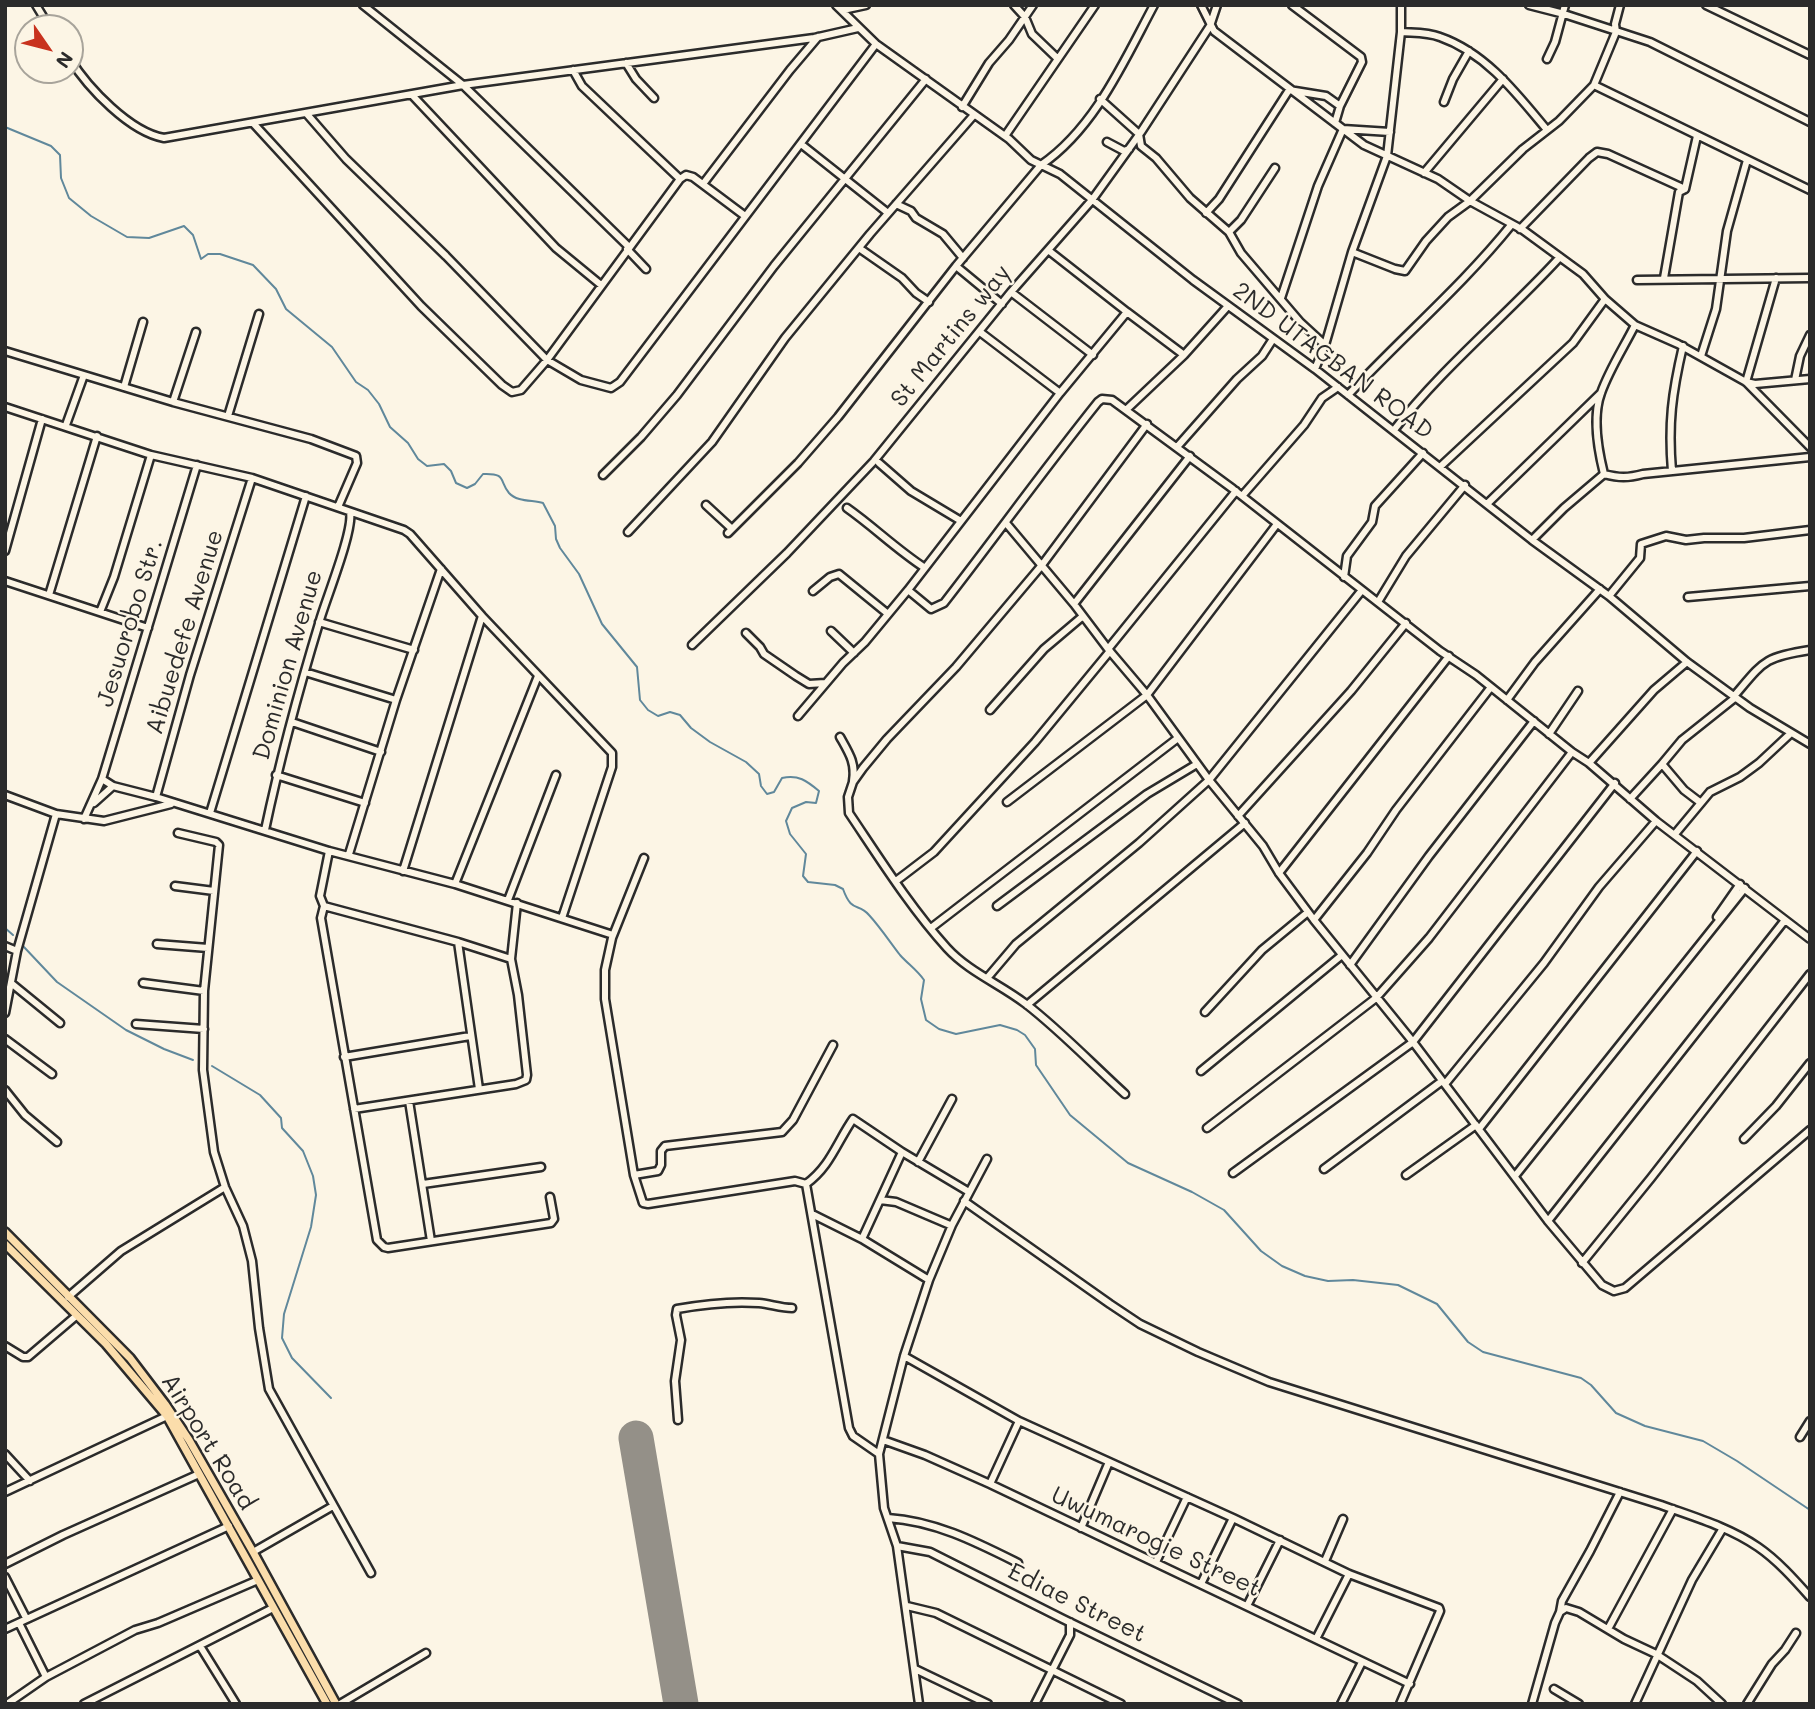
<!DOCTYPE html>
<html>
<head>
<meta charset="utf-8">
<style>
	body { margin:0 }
	#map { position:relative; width:1815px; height:1709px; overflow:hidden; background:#fcf5e5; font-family:Mali,sans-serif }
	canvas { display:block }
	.frame { position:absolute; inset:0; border:7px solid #2b2b2b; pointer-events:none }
	.north { position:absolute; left:14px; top:14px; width:70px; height:70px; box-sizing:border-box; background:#fcf5e5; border:2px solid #a8a49b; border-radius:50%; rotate:125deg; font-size:19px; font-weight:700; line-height:28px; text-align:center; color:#2b2b2b }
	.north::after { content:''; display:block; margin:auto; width:24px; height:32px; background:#c8321e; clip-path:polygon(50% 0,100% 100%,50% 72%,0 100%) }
</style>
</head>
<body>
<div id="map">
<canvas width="1815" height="1709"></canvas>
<div class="frame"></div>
<div class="north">N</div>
</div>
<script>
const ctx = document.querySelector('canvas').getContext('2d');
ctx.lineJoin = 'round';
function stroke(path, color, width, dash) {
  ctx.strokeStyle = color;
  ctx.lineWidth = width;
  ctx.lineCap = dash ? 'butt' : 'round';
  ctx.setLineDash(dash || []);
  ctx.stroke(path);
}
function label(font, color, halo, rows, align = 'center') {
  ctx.font = font + ' Mali,sans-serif';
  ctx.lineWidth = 5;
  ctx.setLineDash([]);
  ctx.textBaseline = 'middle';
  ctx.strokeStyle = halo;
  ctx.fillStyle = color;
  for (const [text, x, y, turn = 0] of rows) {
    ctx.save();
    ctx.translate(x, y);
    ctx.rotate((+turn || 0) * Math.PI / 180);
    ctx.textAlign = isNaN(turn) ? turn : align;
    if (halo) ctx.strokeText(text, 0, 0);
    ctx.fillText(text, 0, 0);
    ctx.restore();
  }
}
const stream = new Path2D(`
	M5 127 51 146 60 155 61 178 69 198 91 216 127 237 149 238 184 226 193 235 201 259 208 254H220L253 265 276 289 286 309 332 347 356 382 368 390 379 404 390 427 408 443 418 459 427 466 444 464 451 471 456 483 467 488 475 484 483 474C507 473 499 481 509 493 517 502 533 500 543 503L555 526 556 539 560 548 579 574 602 624 637 667 640 700 648 710 658 716 670 712 680 715 691 728 710 742 746 762 759 774 761 786 767 794 774 792 782 778C798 774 807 781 819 791L816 803 806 802 792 808 786 821 790 834 806 854 803 876 808 882 835 885 843 889C852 914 858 902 869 915 880 927 890 942 900 955 908 964 917 970 924 980L921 999 926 1020 939 1029 956 1034 1000 1025 1017 1030 1025 1035 1035 1049 1036 1065 1070 1115 1128 1163 1192 1192 1224 1210 1261 1251 1282 1266 1305 1276 1328 1281 1353 1280 1398 1285 1437 1304 1468 1342 1483 1352 1581 1378 1591 1385 1616 1413 1645 1426 1703 1441 1737 1461 1810 1510
	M5 928 13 935
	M23 946 57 982 126 1030 164 1049 193 1060
	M212 1066 260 1095 281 1118 282 1128 303 1151 313 1176 316 1195 311 1227 284 1314 282 1338 292 1358 331 1398`);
const runway = new Path2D(`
	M636 1438 681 1704`);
const minor = new Path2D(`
	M36 5 50 28
	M363 5 463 85 629 247
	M836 5 876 44 1009 139 1031 160 1060 174 1193 280 1315 369 1532 540 1609 596 1687 662 1750 708 1810 744
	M1014 5 1025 17 1032 34 1058 59
	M1201 5 1214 31 1364 145 1438 179 1470 201 1523 230 1583 274 1605 299 1635 325 1678 344 1746 382 1810 447
	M1292 5 1361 57 1362 62 1340 106 1335 123
	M1529 5 1564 14 1650 42 1810 122
	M1706 5 1810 55
	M843 10 866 5
	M1401 32C1414 33 1427 32 1440 37 1486 53 1517 94 1547 130
	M70 59C88 88 130 132 164 138L463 85 814 38 858 28
	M1547 59 1555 42 1565 5
	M626 63 636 79 654 98
	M573 70 582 86 680 179
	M1594 85 1810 190
	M413 96 556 248 601 285
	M1100 99 1139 134 1141 146 1156 158 1190 198 1229 232 1241 253 1300 322 1325 345
	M1444 102 1453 79 1469 51
	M962 107 989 63 1009 40 1033 5
	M306 113 346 159 446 256 547 360 581 380 611 388 620 382 876 44
	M253 123 421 306 502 385 512 392 521 390 547 360 680 179 686 175 693 177 745 216
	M1005 136 1095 5
	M1107 142 1124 151 1129 149
	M801 144 888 213
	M1424 173 1503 79
	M703 184 790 70 818 37
	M896 204 911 211 916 218 943 234 963 258
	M1206 213 1219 199 1289 90 1326 96 1340 106
	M1520 229 1589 158 1597 152 1608 154 1685 189
	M1229 232 1241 220 1275 168
	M859 248 902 278 916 293 929 302
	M627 249 646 269
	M1048 250 1127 312
	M1352 252 1395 269 1405 271 1426 241 1448 217 1470 201 1523 149 1559 121 1594 85 1616 32 1615 24 1620 5
	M956 266 1002 304
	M1664 278 1679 192 1685 189 1697 136
	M1776 278 1746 382 1755 384 1810 379
	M1637 280 1810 278
	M1011 292 1093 355
	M1281 298 1318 186 1343 129 1390 132
	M980 332 1060 393
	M5 351 173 402 311 439 356 456 357 463 338 507
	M1701 356 1716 309 1727 231 1747 160
	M1315 369 1325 345 1352 252 1387 156 1401 32V5
	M1795 380 1800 356 1810 335
	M124 387 143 322
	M1348 395C1402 337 1462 286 1512 224
	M173 402 196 332
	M5 407 151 455 252 478 404 530 410 534 482 616 612 753V767L562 918
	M1127 409 1184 355 1228 306
	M228 416 259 314
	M66 425 84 375
	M1394 430C1443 367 1506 316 1560 257
	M1177 447 1237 379 1262 356 1273 339
	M879 463 911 491 961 521
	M1441 466 1573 343 1605 299
	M1672 471C1668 424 1672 393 1683 346
	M1604 474C1598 450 1592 417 1601 393 1609 370 1624 347 1635 325
	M603 475 641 437 677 395 774 266 926 79
	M1242 496 1304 425 1322 398 1338 387
	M1488 503 1601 393
	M706 505 732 529
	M847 508C874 527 897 550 925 568
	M1006 523 1074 604 1108 649 1147 695 1209 780 1263 846 1279 873 1314 920 1413 1042 1548 1221 1602 1285 1614 1291 1625 1288 1810 1130
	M628 532 712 442 785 338 870 234 973 116
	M728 533 798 463 838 417 956 266 1041 165C1095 128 1124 61 1154 5
	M1532 540 1564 508 1604 474C1619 478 1628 478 1643 474L1810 457
	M5 551 42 419
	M1344 577 1347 556 1372 522 1375 506 1423 453
	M5 581 148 628
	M908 590 931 609 944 603C996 536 1045 468 1098 402L1102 399 1112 400 1233 489 1440 651 1476 675 1572 752 1589 763 1656 821 1810 939
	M813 591 830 577 839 574 888 614
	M49 595 97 436
	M1609 596 1640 558 1641 544 1666 536 1686 540 1704 538H1744L1810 530
	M1688 597 1810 586
	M1378 602 1406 556 1465 485
	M1074 604 1190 456
	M100 612 114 577 151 455
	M319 622 414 650
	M831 631 854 653
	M746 633 760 647 764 654 796 676 809 684 825 683
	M692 645 787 553 874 461 1011 292 1092 200 1141 132 1210 26 1217 5
	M1108 649 1236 491
	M305 672 396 700
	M1735 695C1764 661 1764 657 1810 650
	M1507 700 1535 662 1600 589
	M990 710 1044 649 1083 616
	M798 716 843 663 865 642 908 590 1060 393 1127 312 1184 355
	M292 722 381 752
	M1549 734 1578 691
	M840 737C849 753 856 763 853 781
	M1589 763 1654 690 1687 662
	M276 775 365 803
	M102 779 113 786 156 797 329 851 455 884 613 935
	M5 795 56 814 104 821 171 804
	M156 797 190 675 252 478
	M1630 799 1662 764
	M1007 802 1147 695 1277 524
	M94 803 113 786
	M1701 803 1684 790 1662 764 1682 740 1736 697
	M210 813 306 496
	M1238 816 1351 691 1406 623
	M84 819 102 779 197 465
	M265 830C280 759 299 689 320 620 326 599 354 530 350 512
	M178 833 216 842 219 845 204 991 203 1070 214 1152 225 1187 243 1226 252 1261 259 1328 269 1389 371 1573
	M1675 834 1710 792 1740 777 1759 763 1790 734
	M329 851 320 896 324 906 321 918 377 1240 384 1247 388 1248 551 1223 554 1219 550 1197
	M349 854 396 700 441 569
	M644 858 612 938 605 970V999L634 1175 643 1203 648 1204 795 1181 806 1184C830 1167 837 1142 853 1119L902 1152 969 1192
	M403 871 482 616
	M1279 873 1449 656
	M896 881 934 852 1035 742 1110 651
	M455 884 538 676
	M175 886 214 891
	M508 900 556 775
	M324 906 458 942 479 1089
	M997 906 1147 794 1197 764
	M1717 917 1740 884
	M1314 920 1367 853 1396 810 1491 687
	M931 928 1178 738
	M458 942 511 959
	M157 944 208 948
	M5 946 17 951
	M1350 965 1429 856 1534 721
	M988 977 1016 944 1139 843 1209 780 1362 590
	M11 983 60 1023
	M143 983 204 991
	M1027 1005 1245 823
	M1205 1012 1262 950 1308 912
	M5 1013 17 951 56 814
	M136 1024 204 1029
	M5 1039 52 1074
	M344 1057 470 1036
	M1201 1071 1342 955
	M1445 1084 1544 963 1599 887 1656 821
	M5 1090 25 1115 57 1142
	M1125 1094C1092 1064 1061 1031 1026 1004 1000 984 969 972 947 948 910 907 880 859 849 813L848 797 853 782 863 768 887 739 956 667 1042 565 1147 424
	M409 1101 431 1241
	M354 1109 516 1084 526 1080 527 1075 518 995 511 959 517 903
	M1207 1128 1376 998 1429 938 1572 752
	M1479 1129 1697 851
	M1744 1139 1776 1106 1810 1063
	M918 1162 952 1099
	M1324 1169 1442 1081
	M1233 1173 1413 1042 1615 783
	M634 1175 658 1171 661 1165V1151L665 1146 782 1132 793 1120 833 1045
	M1406 1175 1476 1125
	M1515 1176 1745 888
	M423 1184 541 1167
	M806 1184 849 1428 853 1436 879 1454
	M880 1200 896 1202 950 1225
	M964 1201 1110 1304 1140 1324 1198 1352 1269 1382 1661 1505C1694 1517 1729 1527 1758 1547 1777 1560 1794 1579 1810 1597
	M812 1214 862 1239 929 1280
	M1548 1221 1785 920
	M862 1239 902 1152
	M1582 1263 1651 1178 1810 974
	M68 1297 121 1251 225 1187
	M5 1346 23 1357H28L76 1316
	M904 1356 1019 1421 1233 1518 1349 1574 1439 1608 1440 1611 1400 1704
	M678 1420 675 1381 681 1340 676 1315 677 1309C704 1304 732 1301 759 1303 770 1304 781 1308 792 1308
	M1800 1437 1810 1421
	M883 1440 925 1455 990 1484 1410 1684
	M5 1454 30 1481
	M990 1484 1019 1421
	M5 1492 167 1416
	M888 1518C935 1521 976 1542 1018 1563
	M1081 1528 1109 1462
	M897 1546 930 1552 1063 1619 1238 1704
	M253 1552 333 1506
	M1325 1561 1343 1519
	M1156 1562 1187 1497
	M5 1564 63 1535 199 1474
	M5 1577 26 1618
	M1201 1584 1233 1518
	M907 1606 936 1613 1121 1704
	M1247 1606 1280 1540
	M1560 1612 1562 1601 1590 1551 1620 1492
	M19 1623 46 1677
	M5 1629 229 1526
	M1608 1629 1673 1509
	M1316 1639 1349 1574
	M200 1646 236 1704
	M915 1669 988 1704
	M1554 1689 1579 1704
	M7 1704 46 1677 135 1630 158 1623 258 1580
	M84 1704 273 1608
	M340 1704 426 1653
	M919 1704 897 1546 884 1508 879 1454 904 1356 929 1280 952 1225 987 1159
	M1035 1704 1070 1635V1622
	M1341 1704 1362 1662
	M1532 1704 1555 1623 1560 1612 1566 1608 1579 1612 1624 1639 1656 1654 1697 1681 1722 1704
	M1635 1704 1692 1580 1723 1528
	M1747 1704 1772 1664 1785 1650 1796 1633`);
const major = new Path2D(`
	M5 1232 130 1358 165 1404 189 1440 253 1552 336 1704
	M5 1244 106 1344 167 1416 327 1704`);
const streetNames = [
	["St Martins way",951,336,-51],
	["2ND UTAGBAN ROAD",1333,361,37],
	["Jesuorobo Str.",130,623,-73],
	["Aibuedefe Avenue",185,632,-73],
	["Dominion Avenue",288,665,-74],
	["Airport Road",208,1442,58],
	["Uwumarogie Street",1156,1542,25],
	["Ediae Street",1077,1603,26]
];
stroke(stream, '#60889b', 2);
stroke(runway, '#949088', 35);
stroke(minor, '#2b2b2b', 11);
stroke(major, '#2b2b2b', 12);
stroke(minor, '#fcf5e5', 6);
stroke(major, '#fbddab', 7);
label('24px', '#2b2b2b', '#fcf5e5', streetNames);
</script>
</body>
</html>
